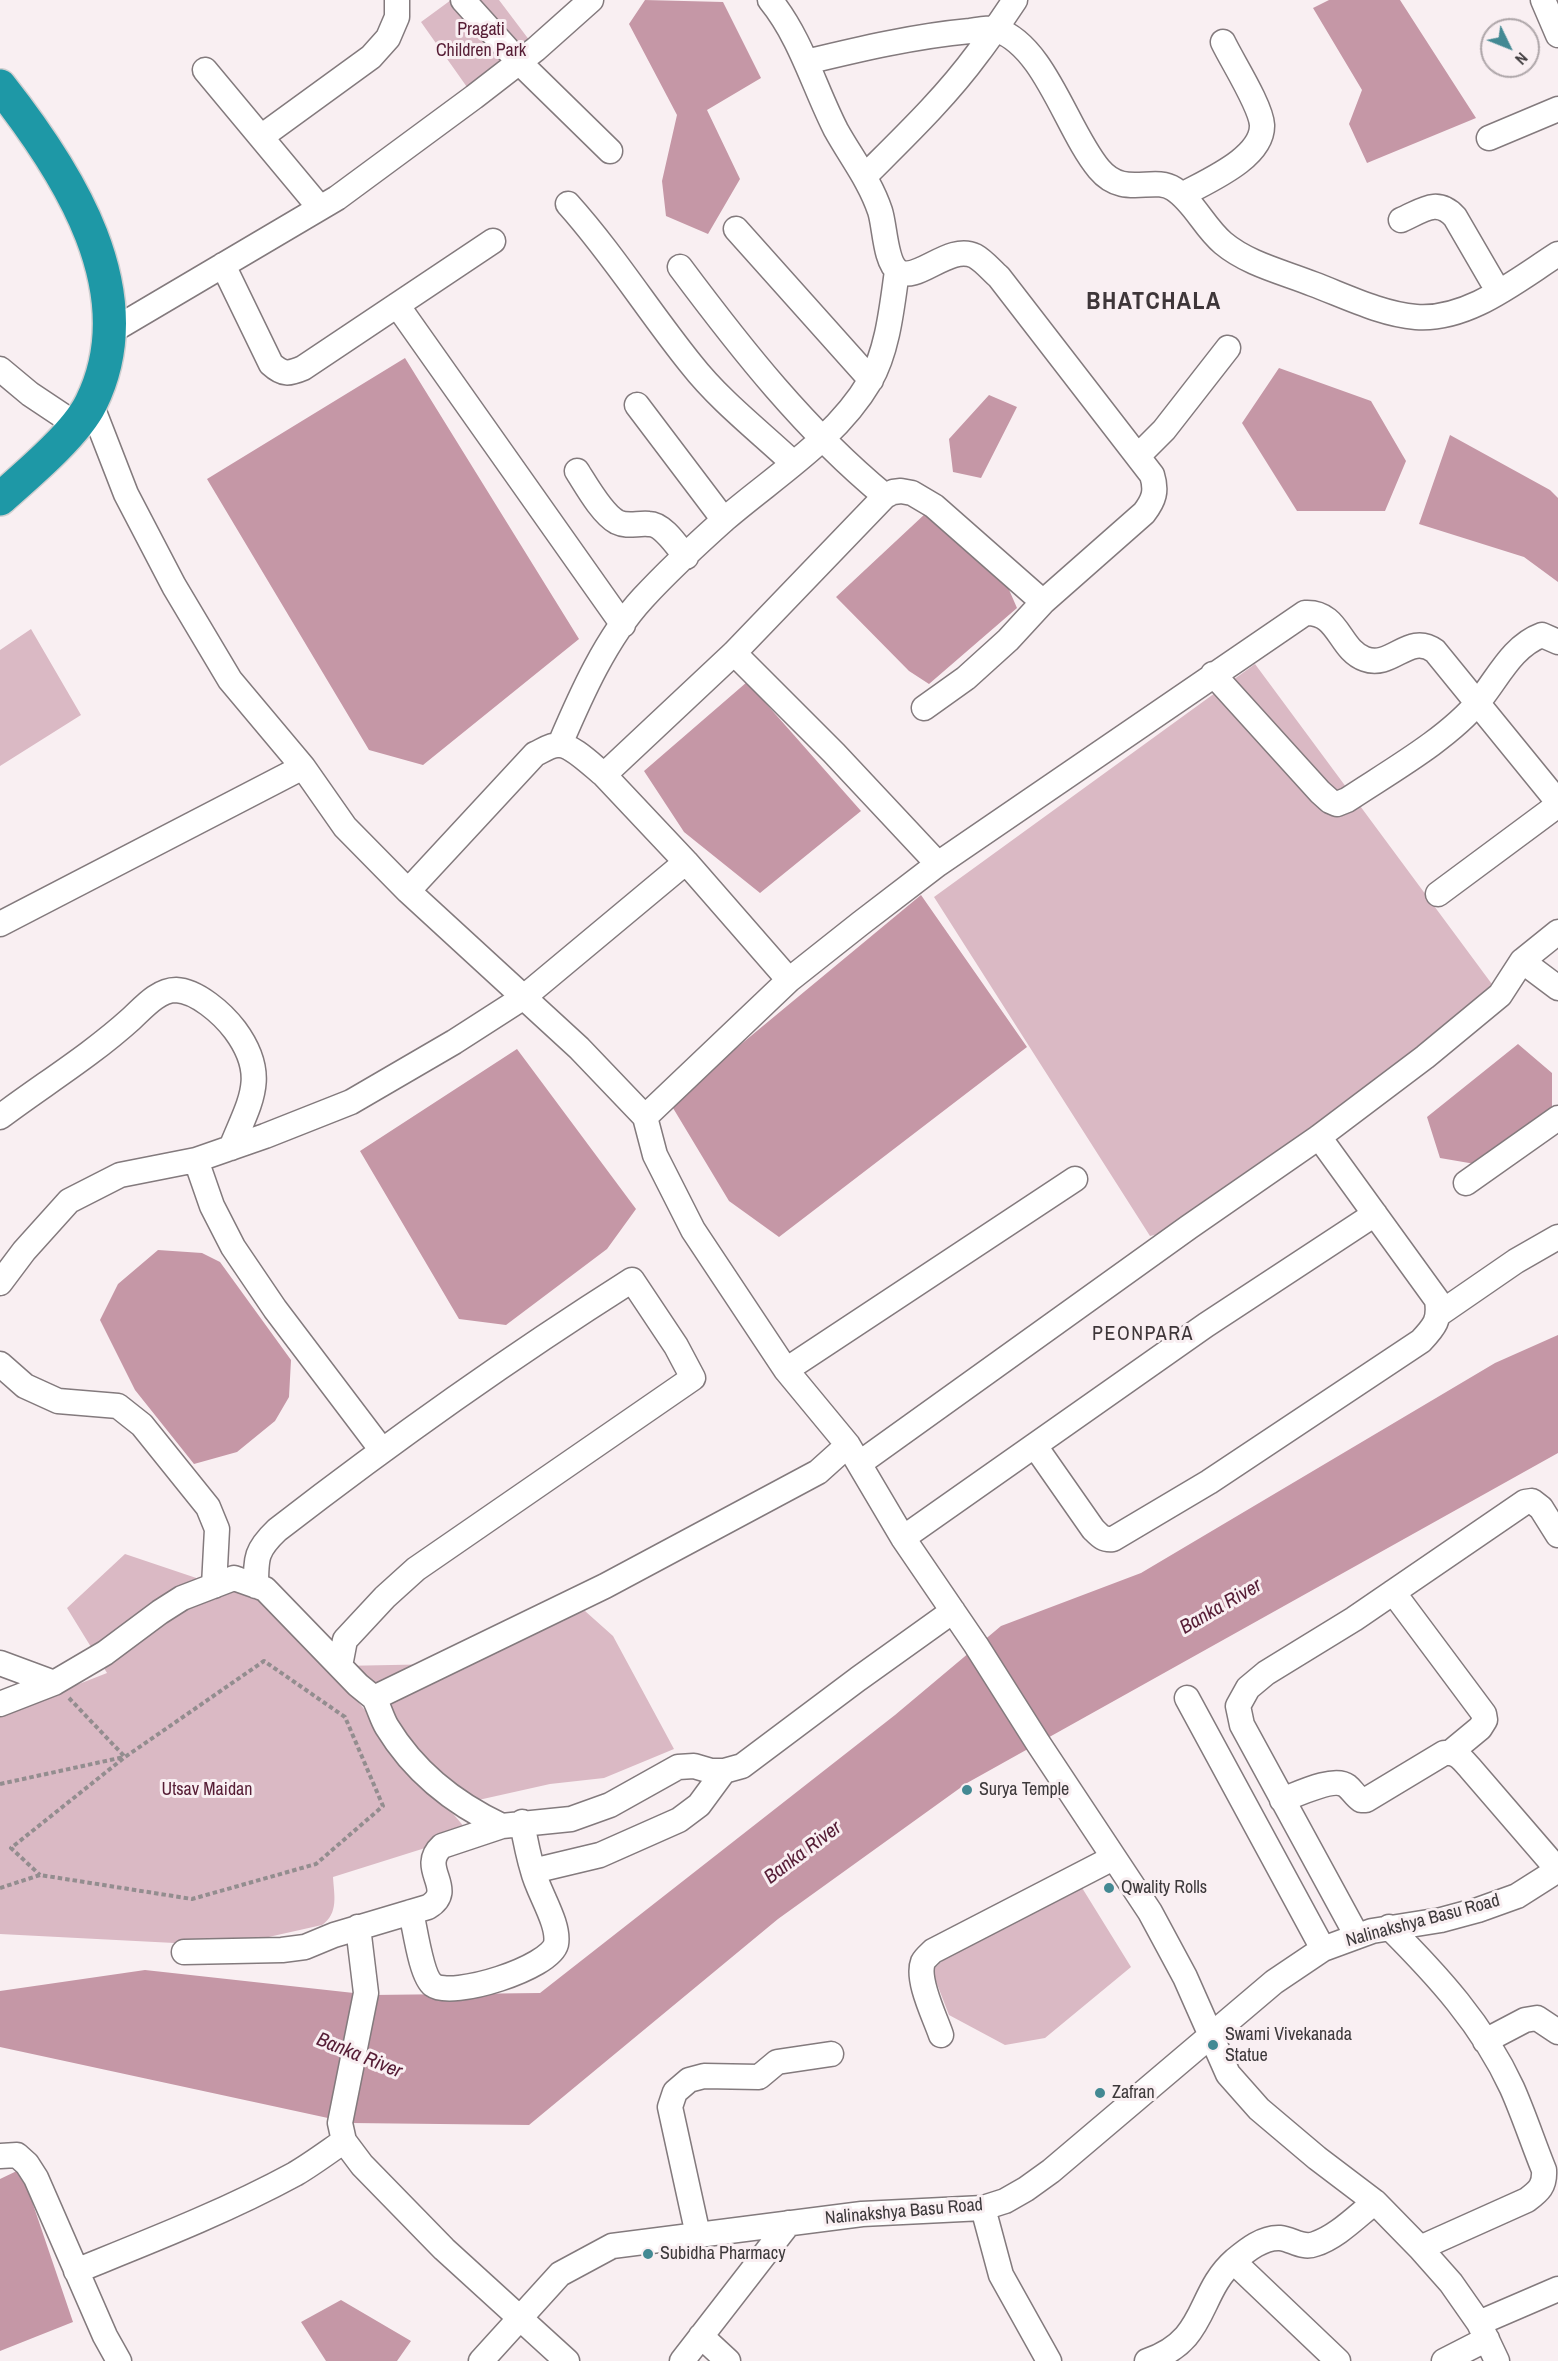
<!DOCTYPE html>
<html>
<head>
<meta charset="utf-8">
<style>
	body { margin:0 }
	#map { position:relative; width:1558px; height:2361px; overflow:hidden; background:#f9eff2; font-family:"Archivo Narrow",sans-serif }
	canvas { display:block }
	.north { position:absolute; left:1480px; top:18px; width:60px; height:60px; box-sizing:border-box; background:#f9eff2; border:2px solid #aea6a9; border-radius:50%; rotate:133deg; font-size:16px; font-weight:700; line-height:24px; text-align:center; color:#3d393b }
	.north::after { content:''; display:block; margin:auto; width:21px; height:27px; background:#438993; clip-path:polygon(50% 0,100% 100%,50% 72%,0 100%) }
</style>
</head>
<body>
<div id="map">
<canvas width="1558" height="2361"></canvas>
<div class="north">N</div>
</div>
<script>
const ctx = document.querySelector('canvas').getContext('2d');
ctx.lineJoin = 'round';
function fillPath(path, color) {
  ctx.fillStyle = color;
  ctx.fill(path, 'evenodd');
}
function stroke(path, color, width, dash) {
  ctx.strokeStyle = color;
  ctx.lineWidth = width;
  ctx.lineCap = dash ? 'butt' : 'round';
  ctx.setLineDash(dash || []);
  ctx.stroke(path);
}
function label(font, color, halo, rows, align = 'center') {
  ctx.font = font + ' "Archivo Narrow",sans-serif';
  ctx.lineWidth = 6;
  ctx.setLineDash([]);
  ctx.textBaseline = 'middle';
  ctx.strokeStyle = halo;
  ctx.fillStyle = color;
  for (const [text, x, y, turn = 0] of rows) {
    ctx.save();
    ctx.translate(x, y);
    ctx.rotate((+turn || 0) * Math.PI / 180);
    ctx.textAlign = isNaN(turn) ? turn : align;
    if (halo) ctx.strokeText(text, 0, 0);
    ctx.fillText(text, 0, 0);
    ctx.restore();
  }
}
const green = new Path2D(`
	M451 0H499L536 49 474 97 421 22Z
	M31 629 81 715 0 766V650Z
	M1255 664 1500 995 1189 1227 1150 1236 934 897Z
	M125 1554 226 1588 268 1596 466 1829 422 1849 333 1877C334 1895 339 1913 322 1925L264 1938 252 1947 0 1934V1715L107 1673 67 1608Z
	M585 1611 613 1636 674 1749 604 1778 550 1784 456 1805 340 1666 443 1664 537 1617Z
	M1071 1870 1131 1967 1045 2038 1005 2045 949 2015 932 1971 980 1924Z`);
const water = new Path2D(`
	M645 0 723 2 761 78 707 110 740 179 708 234 666 216 662 181 677 115 629 24Z
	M1329 0H1400L1476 118 1367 163 1349 124 1362 90 1313 8Z
	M405 358 579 639 423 765 369 750 207 479Z
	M1279 368 1371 401 1406 461 1385 511H1297L1242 423Z
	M989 395 1017 407 981 478 953 472 949 439Z
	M1450 435 1550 490 1558 498V582L1524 557 1419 524Z
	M926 513 1000 569 1017 608 929 684 909 671 836 597Z
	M747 682 861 811 760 893 684 832 644 771Z
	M921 895 1027 1047 779 1237 729 1201 670 1103Z
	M1518 1044 1552 1073V1113L1475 1164 1440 1158 1427 1117Z
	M517 1049 636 1209 607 1249 506 1325 459 1319 360 1151Z
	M158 1250 202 1253 220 1262 291 1360 289 1397 275 1421 237 1452 194 1464 135 1390 100 1320 118 1284Z
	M1558 1335V1453L967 1783 778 1919 529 2125 351 2123 0 2047V1991L145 1970 372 1995 540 1993 895 1715 1001 1626 1141 1573 1495 1363Z
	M21 2169 73 2322 0 2351V2179Z
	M341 2300 411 2341 397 2361H326L301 2322Z`);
const path = new Path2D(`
	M69 1698 125 1757
	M0 1784 124 1757
	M0 1888 40 1875 192 1899 316 1864 383 1806 345 1717 264 1661 125 1757 11 1848 40 1875`);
const minor = new Path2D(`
	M463 0 519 62 610 151
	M770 0C801 38 814 87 836 130 851 157 870 181 880 211 885 226 885 262 898 271 917 284 949 243 975 256 984 261 992 271 999 277L1152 475C1157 491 1154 500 1144 513L1043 602 1008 640 966 678 924 708
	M1543 0 1558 35
	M806 62C860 49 915 36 970 31 978 30 989 27 997 30 1045 46 1067 131 1099 169 1124 199 1153 175 1174 189 1194 202 1204 227 1223 243 1248 264 1283 272 1313 284 1345 296 1381 314 1416 317 1468 321 1517 280 1558 254
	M205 70 320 208
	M261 137 371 57 388 38 397 17V0
	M1489 138 1558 109
	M865 176C904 137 945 98 978 53 991 36 1003 18 1015 0
	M1182 195C1207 181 1263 158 1262 125 1261 106 1232 61 1223 42
	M568 204C613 254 649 312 691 364 720 401 759 431 793 463
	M1401 220C1422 211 1437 197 1455 217L1498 291
	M736 229 871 380
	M223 265 271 364C283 375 289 374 303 368L493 241
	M680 267C742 350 805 430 885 496
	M397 305 623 625
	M110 332 337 198 474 97 536 49 591 0
	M0 369 30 394 75 424
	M91 404 126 494 174 586 230 680 303 767 345 827 408 891 579 1048 645 1117 655 1155 693 1230 786 1370 848 1445 903 1538 976 1645 1038 1743 1150 1912 1185 1977 1228 2074 1259 2109 1317 2158 1375 2202 1420 2248 1451 2283 1479 2323 1497 2361
	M637 405 724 520
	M1138 456 1164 430 1228 348
	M577 471C586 485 602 514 617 522 627 527 637 523 649 524 663 524 677 546 686 557
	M734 653 834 753 938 864
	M1213 674 1320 792 1330 801 1337 804 1347 800C1389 772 1448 739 1479 701 1498 678 1512 646 1542 635L1558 642
	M560 744C581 695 606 638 643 598 668 571 697 544 725 519 775 476 836 439 870 381 888 350 892 306 897 271
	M408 891 535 754C542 751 550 745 558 745 571 744 594 767 604 775
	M1438 894 1558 805
	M0 924 303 767
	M1522 961 1558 988
	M789 980 686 862 604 775 734 653 885 496 893 492 901 491 912 493 934 506 1043 602
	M0 1117C44 1084 90 1056 131 1019 143 1008 158 990 176 990 197 991 222 1013 235 1030 269 1076 250 1101 231 1148
	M645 1117 789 980 861 923 938 864 1305 613C1339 611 1339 650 1365 659 1392 669 1409 632 1435 651L1558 802
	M196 1160 212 1206 233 1247 275 1309 381 1449
	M1466 1183 1558 1118
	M0 1283 24 1251 69 1201 120 1175 196 1160 265 1136 351 1102 454 1042 524 997 686 862
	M1439 1314 1516 1261 1558 1237
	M0 1364 25 1386 58 1401 118 1406 142 1425 208 1507 217 1529 214 1586
	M786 1370 1075 1179
	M1035 1446 1093 1529C1100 1536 1103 1540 1113 1539L1209 1482 1421 1341C1435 1326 1440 1320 1437 1300L1319 1137
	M860 1463 1189 1227 1319 1137 1425 1057 1500 995 1522 961 1558 932
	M903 1538 1206 1325 1375 1214
	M256 1586C256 1557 256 1550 277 1530 392 1441 509 1358 632 1280L676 1346 693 1378 416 1569 385 1597 345 1640 340 1666
	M1393 1592 1484 1714 1485 1720 1480 1728 1451 1752
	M0 1663 54 1683
	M374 1698C379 1707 382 1719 387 1727 415 1773 455 1804 502 1826
	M1187 1698 1323 1949
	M0 1704 54 1683 105 1653 160 1612 182 1598 234 1578 265 1589 358 1685 374 1698 605 1586 818 1472 848 1445
	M1282 1800C1296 1795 1334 1776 1347 1786 1352 1790 1355 1796 1361 1800H1366L1444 1753C1456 1751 1462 1759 1470 1768L1558 1870
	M533 1871 600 1855 679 1820 699 1805 724 1771
	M411 1912C415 1928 421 1976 433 1985 452 1999 550 1968 556 1944 560 1924 538 1892 533 1871 528 1855 525 1839 522 1822
	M358 1927 366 1993 340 2123 344 2141 362 2165 444 2249 567 2361
	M1389 1927C1437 1975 1483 2025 1512 2088 1524 2115 1533 2143 1544 2170 1545 2186 1539 2191 1527 2200L1420 2248
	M1357 1936 1242 1725 1238 1706 1248 1688 1266 1673 1354 1619 1525 1502 1532 1501 1541 1508 1558 1535
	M184 1952 282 1950 305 1947 334 1935 428 1907C458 1889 417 1869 442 1846L502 1826 571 1819 610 1805 678 1767 694 1766 711 1771H724L742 1766 858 1679 953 1611
	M941 2035C935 2017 916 1980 923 1962 925 1958 930 1954 933 1951L1113 1858
	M1485 2041 1525 2020 1537 2018 1558 2032
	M0 2156 17 2155 27 2164 36 2178 105 2336 119 2361
	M983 2208 1001 2275 1049 2361
	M698 2235 670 2107 675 2092 689 2080 704 2076 759 2077 777 2062 831 2054
	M1234 2262 1338 2361
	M76 2271C150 2241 225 2212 295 2174 312 2164 328 2152 344 2141
	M1479 2323 1558 2289
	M701 2336 728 2361
	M481 2361 560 2274 612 2246 862 2214 983 2208 1005 2201 1026 2189 1051 2171 1274 1982 1323 1949 1372 1931 1441 1920 1478 1910 1517 1896 1558 1870
	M682 2361 789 2223
	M1147 2361C1209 2340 1196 2294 1235 2260 1247 2250 1263 2237 1280 2238 1292 2239 1302 2249 1315 2244 1337 2237 1357 2216 1375 2202
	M1444 2361 1487 2339`);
const highway = new Path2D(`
	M0 86C67 171 146 292 91 403 76 434 27 475 0 499`);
const markers = [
	[967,1790,6,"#438993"],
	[1109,1888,6,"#438993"],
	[1213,2045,6,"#438993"],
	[1100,2093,6,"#438993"],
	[648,2254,6,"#438993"]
];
const parkNames = [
	["Pragati",481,30],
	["Children Park",481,51],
	["Utsav Maidan",207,1790]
];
const poiNames = [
	["Surya Temple",979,1790],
	["Qwality Rolls",1121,1888],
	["Swami Vivekanada",1225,2035],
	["Statue",1225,2056],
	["Zafran",1112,2093],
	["Subidha Pharmacy",660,2254]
];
const streetNames = [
	["Nalinakshya Basu Road",1423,1921,-15],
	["Nalinakshya Basu Road",904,2212,-5]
];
const neighbourhoodNames = [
	["PEONPARA",1143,1335]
];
const waterNames = [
	["Banka River",1221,1607,-30],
	["Banka River",803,1853,-37],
	["Banka River",359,2056,22]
];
const districtNames = [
	["BHATCHALA",1154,303]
];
fillPath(green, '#dab9c4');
fillPath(water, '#c597a6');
stroke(minor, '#837a7d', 27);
stroke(highway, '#d0cfd0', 36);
stroke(path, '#938d8f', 4, [4.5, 3]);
stroke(minor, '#fff', 24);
stroke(highway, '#1e98a6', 33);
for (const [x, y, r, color] of markers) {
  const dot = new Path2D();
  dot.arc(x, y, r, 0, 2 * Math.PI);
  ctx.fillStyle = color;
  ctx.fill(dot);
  stroke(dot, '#f9eff2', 2);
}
label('18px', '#561d35', '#f9eff2', parkNames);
label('18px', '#3d393b', '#f9eff2', poiNames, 'left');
label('18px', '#3d393b', '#f9eff2', streetNames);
ctx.letterSpacing = '1.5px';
label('20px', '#3e3639', '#f9eff2', neighbourhoodNames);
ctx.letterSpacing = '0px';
label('italic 20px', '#551c35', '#f9eff2', waterNames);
ctx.letterSpacing = '1.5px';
label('bold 24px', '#3e3639', '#f9eff2', districtNames);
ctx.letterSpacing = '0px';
</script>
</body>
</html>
